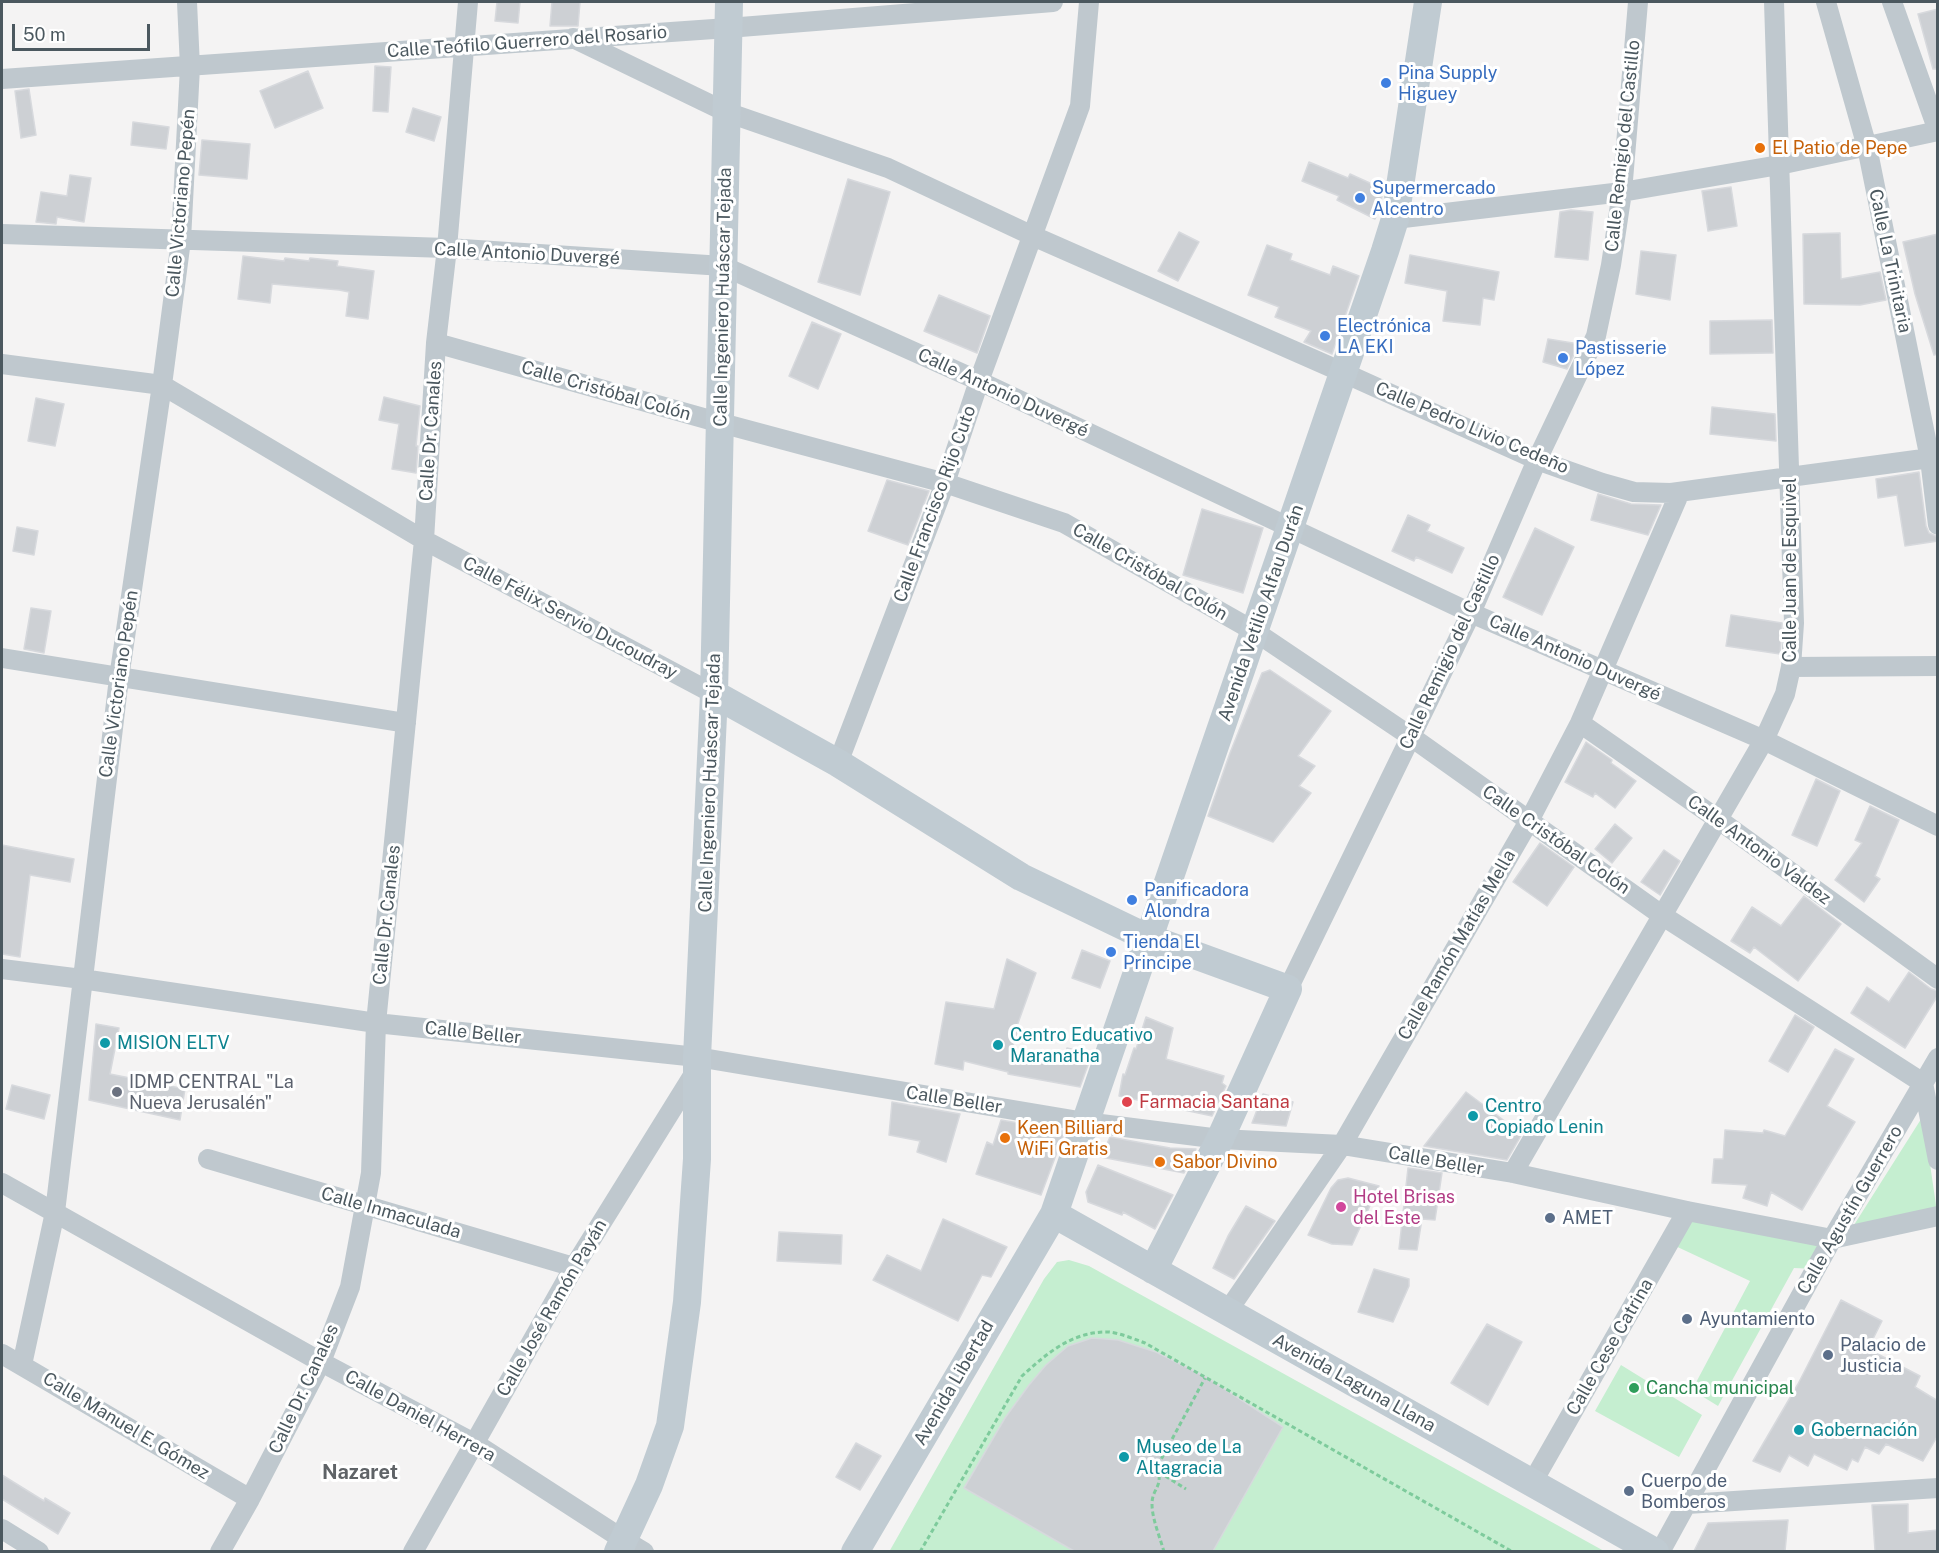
<!DOCTYPE html>
<html>
<head>
<meta charset="utf-8">
<style>
	body { margin:0 }
	#map { position:relative; width:1939px; height:1553px; overflow:hidden; background:#f4f3f3; font-family:"Public Sans",sans-serif }
	canvas { display:block }
	.frame { position:absolute; inset:0; border:3px solid #4b585f; pointer-events:none }
	.scale { position:absolute; left:12px; top:24px; width:138px; height:27px; box-sizing:border-box; border:3px solid #4b585f; border-top:0; padding-left:8px; font-size:18px; line-height:21px; white-space:nowrap; color:#4b585f; -webkit-text-stroke:4px #fff; paint-order:stroke }
</style>
</head>
<body>
<div id="map">
<canvas width="1939" height="1553"></canvas>
<div class="frame"></div>
<div class="scale">50 m</div>
</div>
<script>
const ctx = document.querySelector('canvas').getContext('2d');
ctx.lineJoin = 'round';
function fillPath(path, color) {
  ctx.fillStyle = color;
  ctx.fill(path, 'evenodd');
}
function stroke(path, color, width, dash) {
  ctx.strokeStyle = color;
  ctx.lineWidth = width;
  ctx.lineCap = dash ? 'butt' : 'round';
  ctx.setLineDash(dash || []);
  ctx.stroke(path);
}
function label(font, color, halo, rows, align = 'center') {
  ctx.font = font + ' "Public Sans",sans-serif';
  ctx.lineWidth = 6;
  ctx.setLineDash([]);
  ctx.textBaseline = 'middle';
  ctx.strokeStyle = halo;
  ctx.fillStyle = color;
  for (const [text, x, y, turn = 0] of rows) {
    ctx.save();
    ctx.translate(x, y);
    ctx.rotate((+turn || 0) * Math.PI / 180);
    ctx.textAlign = isNaN(turn) ? turn : align;
    if (halo) ctx.strokeText(text, 0, 0);
    ctx.fillText(text, 0, 0);
    ctx.restore();
  }
}
const green = new Path2D(`
	M1923 1116 1937 1212 1854 1225Z
	M1687 1211 1832 1239 1815 1269 1794 1268 1718 1406 1692 1390 1750 1281 1669 1243Z
	M1069 1260 1089 1266 1604 1551 889 1552 1044 1279 1057 1262Z
	M1621 1365 1702 1415 1679 1457 1595 1411Z`);
const building = new Path2D(`
	M497 2H520L518 23 495 21Z
	M552 2H580L578 26H550Z
	M1938 9V69H1933L1918 14Z
	M375 66 391 67 388 112 373 111Z
	M308 71 323 108 275 128 260 91Z
	M29 89 36 135 21 138 15 91Z
	M413 108 441 117 434 141 406 132Z
	M133 122 169 127 166 149 131 145Z
	M202 140 250 144 247 179 199 175Z
	M1309 162 1348 178 1350 174 1383 189 1380 208 1375 219 1337 200 1339 196 1302 181Z
	M70 175 91 178 84 222 57 217 56 224 36 222 41 192 67 196Z
	M848 179 890 192 860 295 818 282Z
	M1731 187 1737 226 1708 231 1702 191Z
	M1571 210 1593 212 1588 260 1555 257 1560 212Z
	M1179 232 1199 242 1178 281 1158 271Z
	M1840 233 1841 279 1880 272 1886 300 1860 305 1804 304 1803 234Z
	M1938 234V354L1934 355 1915 294 1903 242Z
	M1267 245 1292 254 1290 260 1330 275 1333 266 1359 276 1332 354 1304 342 1311 331 1275 317 1279 307 1248 295Z
	M1641 251 1676 255 1670 300 1636 294Z
	M1410 255 1499 272 1494 300 1483 298 1480 325 1443 321 1447 291 1405 283Z
	M243 256 284 261 285 258 309 261 310 258 338 261 337 266 374 271 368 319 346 316 349 292 339 290 272 284 270 303 238 299Z
	M939 295 990 316 977 353 924 331Z
	M1772 320 1773 353 1710 354V321Z
	M812 322 841 334 818 389 789 376Z
	M1548 339 1579 344 1567 369 1543 362Z
	M384 397 420 406 416 446H418L416 473 392 469 399 424 379 420Z
	M36 398 64 404 55 446 28 441Z
	M1712 407 1775 414 1776 441 1710 434Z
	M1919 472 1926 526 1929 533 1938 537V541L1905 546 1897 495 1878 498 1876 479Z
	M887 480 929 491 908 545 868 531Z
	M1598 494 1631 504 1661 505 1648 535 1591 520Z
	M1202 509 1263 528 1243 593 1183 575Z
	M1408 515 1430 525 1427 531 1464 548 1452 573 1416 557 1414 561 1392 551Z
	M17 527 38 531 34 555 13 551Z
	M1535 528 1574 547 1542 615 1503 597Z
	M31 608 51 611 44 653 24 649Z
	M1731 615 1782 623 1780 654 1726 646Z
	M1270 670 1331 711 1298 756 1315 766 1299 786 1311 793 1273 842 1208 816 1230 753 1262 673Z
	M1586 742 1612 760 1611 763 1636 781 1615 808 1595 793 1593 797 1565 782Z
	M1816 779 1840 791 1817 846 1792 835Z
	M1870 806 1899 820 1875 876 1880 879 1864 902 1835 880 1862 843 1855 840Z
	M1615 824 1632 838 1612 863 1595 849Z
	M1540 843 1574 867 1547 906 1513 882Z
	M2 845 74 859 70 882 30 875 20 957 2 954Z
	M1664 850 1680 861 1660 895 1641 882Z
	M1804 896 1841 924 1798 981 1754 947 1750 953 1731 941 1752 907 1781 926Z
	M1082 950 1110 961 1100 988 1072 978Z
	M1007 959 1036 973 1017 1026H1019L1012 1049 1041 1060 1042 1057 1064 1061 1067 1048 1092 1054 1080 1087 1008 1074V1072L964 1061 963 1070 935 1064 946 1002 994 1009Z
	M1909 972 1931 989 1938 991V995L1905 1048 1851 1013 1867 987 1889 1002Z
	M1795 1015 1814 1027 1788 1072 1769 1061Z
	M1146 1017 1173 1028 1166 1059 1224 1076 1222 1083 1226 1086 1212 1116 1119 1096 1123 1074 1125 1075 1134 1048 1136 1049Z
	M96 1024 119 1028 110 1074 185 1089 180 1120 89 1100Z
	M1835 1049 1854 1059 1827 1106 1855 1122 1802 1210 1771 1192 1767 1206 1743 1198 1747 1185 1712 1183 1714 1159H1723L1725 1130 1763 1133 1764 1130 1785 1136Z
	M12 1085 50 1095 44 1119 6 1109Z
	M1466 1092 1522 1134 1507 1160 1424 1146Z
	M1263 1094 1293 1102 1286 1126 1252 1123Z
	M892 1102 960 1114 946 1162 917 1152 920 1141 889 1135Z
	M1001 1120 1065 1131 1041 1195 976 1174 987 1142 993 1145Z
	M1110 1137 1170 1148 1196 1149 1184 1173 1101 1157Z
	M1098 1165 1173 1195 1155 1229 1123 1212 1122 1215 1088 1202 1086 1192Z
	M1408 1168 1442 1173 1435 1220 1422 1219 1417 1250 1399 1249Z
	M1348 1178 1379 1186 1352 1245 1332 1244 1308 1235 1331 1188 1338 1180Z
	M1246 1206 1275 1221 1234 1279 1213 1268 1228 1236Z
	M943 1219 1007 1247 991 1277 982 1275 958 1321 873 1280 887 1255 921 1271Z
	M779 1232 842 1235 841 1264 777 1261Z
	M1374 1269 1409 1279V1286L1393 1322 1358 1312Z
	M1841 1300 1882 1321 1868 1349 1920 1376 1915 1387 1938 1401V1435L1923 1461 1886 1444 1879 1454 1865 1447 1858 1462 1852 1459 1847 1470 1814 1454 1808 1466 1789 1455 1780 1472 1753 1461 1798 1384Z
	M1487 1324 1522 1342 1488 1405 1451 1383Z
	M1092 1338 1118 1340 1156 1352 1206 1377 1283 1427 1213 1551H1074L964 1488 1005 1418 1029 1385 1046 1365 1068 1346Z
	M856 1443 881 1456 860 1490 836 1477Z
	M2 1475 44 1501 45 1498 70 1513 58 1534 2 1499Z
	M1908 1504V1533L1938 1530V1551H1875L1872 1505Z
	M1788 1520 1785 1551H1694L1708 1523Z`);
const path = new Path2D(`
	M1159 1472 1186 1489
	M920 1552 1022 1376C1047 1353 1073 1331 1109 1332 1120 1333 1134 1339 1145 1343L1513 1552
	M1164 1552C1160 1537 1152 1519 1152 1504 1152 1488 1164 1487 1157 1467L1205 1378`);
const street = new Path2D(`
	M1826 2 1867 147 1930 459 1938 525
	M1892 2 1938 131
	M573 38 726 112 888 168 1033 236 1342 372 1537 460 1602 483 1634 492 1671 493 1938 457
	M2 79 728 28 1053 2
	M1395 219 1622 192 1779 165 1938 131
	M2 234 447 248 723 266 979 381 1471 613 1764 740 1938 826
	M436 343 721 423 945 483 1064 523 1254 631 1410 736 1663 916 1923 1083 1938 1160
	M2 364 162 385 424 540 714 694
	M2 658 406 723
	M1791 667 1938 666
	M1580 723 1719 820 1938 979
	M838 763 945 483 979 381 1080 106 1089 2
	M2 969 82 979 376 1023 697 1057 1085 1122 1220 1139 1342 1145 1513 1173 1687 1211 1832 1239 1938 1216
	M1288 989 1471 613 1537 460 1596 336 1611 265 1622 192 1638 2
	M208 1159 574 1267
	M1513 1173 1764 740 1785 694 1791 667 1794 623 1774 2
	M2 1183 321 1362 474 1443 624 1540 644 1552
	M1227 1312 1342 1145 1529 821 1580 723 1680 492
	M2 1354 250 1499
	M22 1365 55 1212 119 678 162 385 181 240 190 67 187 2
	M1532 1483 1687 1211
	M1687 1504 1938 1488
	M2 1529 39 1552
	M220 1552 250 1499 321 1362 350 1287 371 1173 376 1023 424 540 436 343 447 248 468 2
	M413 1552 574 1267 697 1069
	M1660 1552 1832 1239 1938 1058`);
const secondary = new Path2D(`
	M714 694 838 763 1021 877 1148 938 1288 989 1220 1139 1153 1270
	M1054 1214 1655 1552
	M618 1552 649 1485 670 1426 687 1302 697 1159V1057L714 694 729 2
	M855 1552 1054 1214 1385 251 1395 219 1428 2`);
const markers = [
	[1386,83,6,"#3f7fe0"],
	[1760,148,6,"#e8710a"],
	[1360,198,6,"#3f7fe0"],
	[1325,336,6,"#3f7fe0"],
	[1563,358,6,"#3f7fe0"],
	[1132,900,6,"#3f7fe0"],
	[1111,952,6,"#3f7fe0"],
	[105,1043,6,"#0f9aa8"],
	[998,1045,6,"#0f9aa8"],
	[117,1092,6,"#6b7280"],
	[1127,1102,6,"#e0444e"],
	[1473,1116,6,"#0f9aa8"],
	[1005,1138,6,"#e8710a"],
	[1160,1162,6,"#e8710a"],
	[1341,1207,6,"#d1479c"],
	[1550,1218,6,"#5c6f8a"],
	[1687,1319,6,"#5c6f8a"],
	[1828,1355,6,"#5c6f8a"],
	[1634,1388,6,"#2e9e5b"],
	[1799,1430,6,"#0f9aa8"],
	[1124,1457,6,"#0f9aa8"],
	[1629,1491,6,"#5c6f8a"]
];
const streetNames = [
	["Calle Teófilo Guerrero del Rosario",527,42,-4],
	["Calle Remigio del Castillo",1623,146,-84],
	["Calle Victoriano Pepén",181,203,-85],
	["Calle Antonio Duvergé",527,254,3],
	["Calle La Trinitaria",1890,261,78],
	["Calle Ingeniero Huáscar Tejada",723,297,-89],
	["Calle Cristóbal Colón",606,391,16],
	["Calle Antonio Duvergé",1003,393,25],
	["Calle Pedro Livio Cedeño",1472,428,23],
	["Calle Dr. Canales",431,431,-86],
	["Calle Francisco Rijo Cuto",935,504,-70],
	["Calle Juan de Esquivel",1790,570,-90],
	["Calle Cristóbal Colón",1150,572,30],
	["Avenida Vetilio Alfau Durán",1261,613,-71],
	["Calle Félix Servio Ducoudray",570,618,28],
	["Calle Remigio del Castillo",1450,652,-65],
	["Calle Antonio Duvergé",1575,658,24],
	["Calle Victoriano Pepén",119,684,-82],
	["Calle Ingeniero Huáscar Tejada",710,783,-88],
	["Calle Cristóbal Colón",1556,840,35],
	["Calle Antonio Valdez",1759,850,36],
	["Calle Dr. Canales",387,915,-84],
	["Calle Ramón Matías Mella",1457,945,-60],
	["Calle Beller",473,1033,6],
	["Calle Beller",954,1100,9],
	["Calle Beller",1436,1161,10],
	["Calle Agustín Guerrero",1850,1210,-60],
	["Calle Inmaculada",391,1213,16],
	["Calle José Ramón Payán",552,1308,-60],
	["Calle Cese Catrina",1610,1347,-60],
	["Avenida Libertad",954,1383,-60],
	["Avenida Laguna Llana",1354,1383,29],
	["Calle Dr. Canales",304,1389,-65],
	["Calle Daniel Herrera",420,1416,29],
	["Calle Manuel E. Gómez",126,1426,31]
];
const shopNames = [
	["Pina Supply",1398,73],
	["Higuey",1398,94],
	["Supermercado",1372,188],
	["Alcentro",1372,209],
	["Electrónica",1337,326],
	["LA EKI",1337,347],
	["Pastisserie",1575,348],
	["López",1575,369],
	["Panificadora",1144,890],
	["Alondra",1144,911],
	["Tienda El",1123,942],
	["Principe",1123,963]
];
const foodNames = [
	["El Patio de Pepe",1772,148],
	["Keen Billiard",1017,1128],
	["WiFi Gratis",1017,1149],
	["Sabor Divino",1172,1162]
];
const cultureNames = [
	["Centro Educativo",1010,1035],
	["Maranatha",1010,1056],
	["MISION ELTV",117,1043],
	["Centro",1485,1106],
	["Copiado Lenin",1485,1127],
	["Gobernación",1811,1430],
	["Museo de La",1136,1447],
	["Altagracia",1136,1468]
];
const worshipNames = [
	["IDMP CENTRAL \"La",129,1082],
	["Nueva Jerusalén\"",129,1103]
];
const healthNames = [
	["Farmacia Santana",1139,1102]
];
const hotelNames = [
	["Hotel Brisas",1353,1197],
	["del Este",1353,1218]
];
const serviceNames = [
	["AMET",1562,1218],
	["Ayuntamiento",1699,1319],
	["Palacio de",1840,1345],
	["Justicia",1840,1366],
	["Cuerpo de",1641,1481],
	["Bomberos",1641,1502]
];
const leisureNames = [
	["Cancha municipal",1646,1388]
];
const neighbourhoodNames = [
	["Nazaret",360,1473]
];
fillPath(green, '#c5eed0');
fillPath(building, '#cdd0d4');
stroke(building, '#d7d9dd', 1.5);
stroke(path, '#7ecb9c', 3, [4.5, 3]);
stroke(street, '#bfc8ce', 20);
stroke(secondary, '#c0cbd2', 28);
for (const [x, y, r, color] of markers) {
  const dot = new Path2D();
  dot.arc(x, y, r, 0, 2 * Math.PI);
  ctx.fillStyle = color;
  ctx.fill(dot);
  stroke(dot, '#fff', 2);
}
label('18px', '#4b585f', '#fff', streetNames);
label('18px', '#366cbe', '#fff', shopNames, 'left');
label('18px', '#c56008', '#fff', foodNames, 'left');
label('18px', '#0d838f', '#fff', cultureNames, 'left');
label('18px', '#5b616d', '#fff', worshipNames, 'left');
label('18px', '#be3a42', '#fff', healthNames, 'left');
label('18px', '#b23c85', '#fff', hotelNames, 'left');
label('18px', '#4e5e75', '#fff', serviceNames, 'left');
label('18px', '#27864d', '#fff', leisureNames, 'left');
label('bold 20px', '#5f6367', '#fff', neighbourhoodNames);
</script>
</body>
</html>
